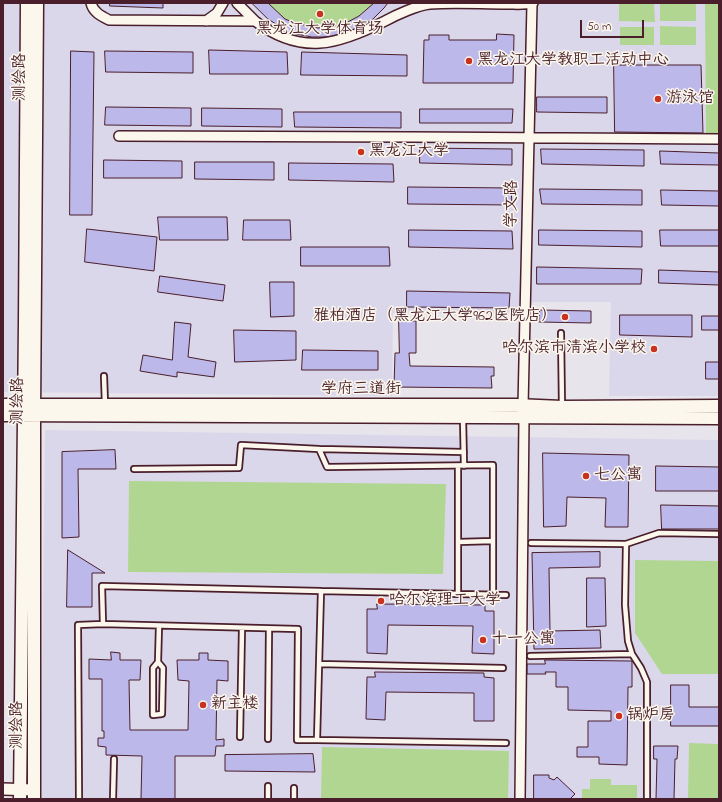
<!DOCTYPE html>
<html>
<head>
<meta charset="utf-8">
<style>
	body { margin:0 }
	#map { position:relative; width:722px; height:802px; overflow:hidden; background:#e8e4eb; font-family:"Indie Flower",sans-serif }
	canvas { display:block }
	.frame { position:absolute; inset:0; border:4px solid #4a1f2b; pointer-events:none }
	.scale { position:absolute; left:580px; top:20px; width:64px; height:18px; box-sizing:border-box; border:2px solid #4a1f2b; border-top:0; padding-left:5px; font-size:12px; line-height:14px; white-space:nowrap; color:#4a1f2b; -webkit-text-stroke:3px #fbf7ec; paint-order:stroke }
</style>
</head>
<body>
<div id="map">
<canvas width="722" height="802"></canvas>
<div class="frame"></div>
<div class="scale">50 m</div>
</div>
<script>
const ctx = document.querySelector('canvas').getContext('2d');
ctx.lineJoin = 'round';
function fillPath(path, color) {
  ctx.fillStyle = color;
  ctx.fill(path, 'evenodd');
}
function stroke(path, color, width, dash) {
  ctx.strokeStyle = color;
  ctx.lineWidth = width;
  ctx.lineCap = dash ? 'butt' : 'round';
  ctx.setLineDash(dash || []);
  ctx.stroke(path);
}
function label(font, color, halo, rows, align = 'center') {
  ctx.font = font + ' "Indie Flower","LXGW WenKai TC",sans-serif';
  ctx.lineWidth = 3;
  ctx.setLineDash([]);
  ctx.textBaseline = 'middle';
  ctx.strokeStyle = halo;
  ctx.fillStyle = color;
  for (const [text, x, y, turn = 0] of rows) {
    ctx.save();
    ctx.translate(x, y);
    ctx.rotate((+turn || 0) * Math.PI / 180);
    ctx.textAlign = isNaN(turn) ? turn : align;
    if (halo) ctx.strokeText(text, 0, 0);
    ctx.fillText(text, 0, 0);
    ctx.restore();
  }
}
const built = new Path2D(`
	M3 3H719V396H609L611 302H530L509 314 393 313 392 396 3 392Z
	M45 430 719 440V799H42L41 762Z`);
const green = new Path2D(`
	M268 3H374C352 28 316 35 286 19 279 16 274 9 268 3Z
	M654 3 655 22 619 21V4Z
	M660 3 696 4V21H660Z
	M705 3H719V133H706Z
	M660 26 696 27V45H660Z
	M620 27H654V45H620Z
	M129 481 446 484 443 574 128 572Z
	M635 560 719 561V674H662L635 633Z
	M689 743 719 744V799H688Z
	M322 747 509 751 508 799H321Z
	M590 779H611V785H637V799H582V789H590Z`);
const building = new Path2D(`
	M110 3H163V8L110 6Z
	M252 3H268L285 19 295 23 318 28 342 25 359 16 374 3H388L384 8 373 19 357 29 337 36 326 37H312L290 33 268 19Z
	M497 34 514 35 513 83H423L424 40H429V35H449V40H496Z
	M209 50 287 52 288 74H210Z
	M71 51 94 52 92 215H70Z
	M105 51 193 52V73L106 72Z
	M302 52 407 55V76L301 75Z
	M614 65H701L703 133 615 132Z
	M537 97H607V113L537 112Z
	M106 107 191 108V126L105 125Z
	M202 108 282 109V127L202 126Z
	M420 109H513L512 123H420Z
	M294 112H401V128L295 127Z
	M420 148 512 149V165L420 163Z
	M541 149 644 150V166L542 164Z
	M660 151 719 153V165L661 164Z
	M104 160 182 161V178H104Z
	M195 162H274V180L195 179Z
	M289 163 393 164 394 182 289 180Z
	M408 187 511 188 512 205 408 204Z
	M540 189 642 190V205L542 204Z
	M661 190 719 191V206L662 205Z
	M158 217H227L228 240H160Z
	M244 220H290L291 240H243Z
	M87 229 157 237 154 271 85 262Z
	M409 230 512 231 513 249 409 247Z
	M539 230 642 231V247L539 245Z
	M660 230H719V246H661Z
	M301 247H389L390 266H301Z
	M537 267 642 269 641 284H537Z
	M659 270 719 272V285L659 283Z
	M160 276 225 285 223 301 158 292Z
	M270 282H294V316L271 317Z
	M407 291 510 293 509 308 407 307Z
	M540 310 591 311V323L539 322Z
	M620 315H692V337L620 335Z
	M702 316H719V330H702Z
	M399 320 416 321V353H409L410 366 494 367V376H491L492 388 394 387 395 353H399Z
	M175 322 191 324 188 357 216 362 214 377 177 372V377L140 371 143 355 172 360Z
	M234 330 296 331V360L235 362Z
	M303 350 378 351V370H302Z
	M706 362H719V379H706Z
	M115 450 116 469H78L79 537 62 538V452Z
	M543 453 629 455 628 527H605L606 498 567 497 566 526 544 527Z
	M656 466 719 467V491H656Z
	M661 505 719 506V529H662Z
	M68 550 105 573H92V607H67Z
	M600 552V567L549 568 550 631 600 630 601 648 534 649 532 553Z
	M587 578H605L606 626 587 627Z
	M377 604 485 605V611H494V654L472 653 473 626 388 625 387 654 367 653V609H377Z
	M111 652 120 653V660H141L140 680H129L130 730H188L189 681 178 680 177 660H199V653H208V660L228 661V681L217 680 216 740 224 739V746H216L215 756H175V799H141L142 756 106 755V747L98 746V738H104V731H102V679H89V659L111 660Z
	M545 660 632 661V687H628L627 765 599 764V757H577V747H588V721H611V711L568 710V687H556V672H545L546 674H527V664H545Z
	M375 672 484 673V677L494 678V721H474V693L386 692 385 720 366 719 367 677H375Z
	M671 685H689V707H719V726H671Z
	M654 746H678L677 759H675L674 799H656L657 759H654Z
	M313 754 315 772 225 771V755Z
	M534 775H549V778L554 780 557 777 575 794 570 799H534Z`);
const service = new Path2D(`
	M561 333 562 407
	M104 376 105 404
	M463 418 464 466
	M319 449 464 452
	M458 466V594
	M134 469 239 468 241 445 319 449 327 467 493 465V594
	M458 542 493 541
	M531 543 626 544 625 605 628 641 632 654 641 668 647 682V799
	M626 544 659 533 719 534
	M321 591 506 595
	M103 624 298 629 297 740H317
	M530 656 632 654
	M158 662 153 668V715L162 714 163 668 158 662 159 626
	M319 664 503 668
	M240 737 242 628
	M268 739 269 629
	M79 799 78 625 103 624 102 586 321 591 317 740 506 743
	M113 799 114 759
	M268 799V786
	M294 799V788`);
const minor = new Path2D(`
	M91 3C93 12 101 16 109 20L255 21C301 56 338 45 385 21 396 15 418 5 430 4 455 2 481 4 506 4 514 4 525 5 533 3
	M237 3 255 21
	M206 21 217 13 223 3
	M119 136 410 137 719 139
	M523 406 532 4
	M520 799 524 417`);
const tertiary = new Path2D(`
	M3 789 34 790`);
const secondary = new Path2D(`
	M3 405H516L562 407 719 406
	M3 415 719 418
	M20 799 25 322 27 3
	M34 799V415L37 3`);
const markers = [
	[320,14,4,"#c8321e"],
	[469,61,4,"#c8321e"],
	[658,99,4,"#c8321e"],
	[361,152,4,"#c8321e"],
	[565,317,4,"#c8321e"],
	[654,349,4,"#c8321e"],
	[586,476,4,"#c8321e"],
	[381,601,4,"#c8321e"],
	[483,640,4,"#c8321e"],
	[203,705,4,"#c8321e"],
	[619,716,4,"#c8321e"]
];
const poiNames = [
	["黑龙江大学体育场",320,30,"center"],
	["黑龙江大学教职工活动中心",477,61],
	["游泳馆",666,99],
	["黑龙江大学",369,152],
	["雅柏酒店（黑龙江大学962医院店）",557,317,"right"],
	["哈尔滨市清滨小学校",646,349,"right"],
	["七公寓",594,476],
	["哈尔滨理工大学",389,601],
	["十一公寓",491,640],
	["新主楼",211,705],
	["锅炉房",627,716]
];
const streetNames = [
	["测绘路",21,77,-90],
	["学文路",513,204,-89],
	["学府三道街",361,390],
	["测绘路",19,401,-89],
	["测绘路",18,725,-90]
];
fillPath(built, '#dbd7eb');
fillPath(green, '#b1d691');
fillPath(building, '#bcb8ea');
stroke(building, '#4a1f2b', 1);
stroke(service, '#4a1f2b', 8);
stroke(minor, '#4a1f2b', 12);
stroke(tertiary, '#4a1f2b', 14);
stroke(secondary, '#4a1f2b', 15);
stroke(service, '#fbf7ec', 4.5);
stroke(minor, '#fbf7ec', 9);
stroke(tertiary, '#fbf7ec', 11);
stroke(secondary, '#fbf7ec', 12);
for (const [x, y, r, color] of markers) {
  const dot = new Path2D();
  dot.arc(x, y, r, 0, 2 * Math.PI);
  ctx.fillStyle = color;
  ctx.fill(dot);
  stroke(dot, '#fbf7ec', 1.5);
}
label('16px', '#4a1f2b', '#fbf7ec', poiNames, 'left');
label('16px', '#4a1f2b', '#fbf7ec', streetNames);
</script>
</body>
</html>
